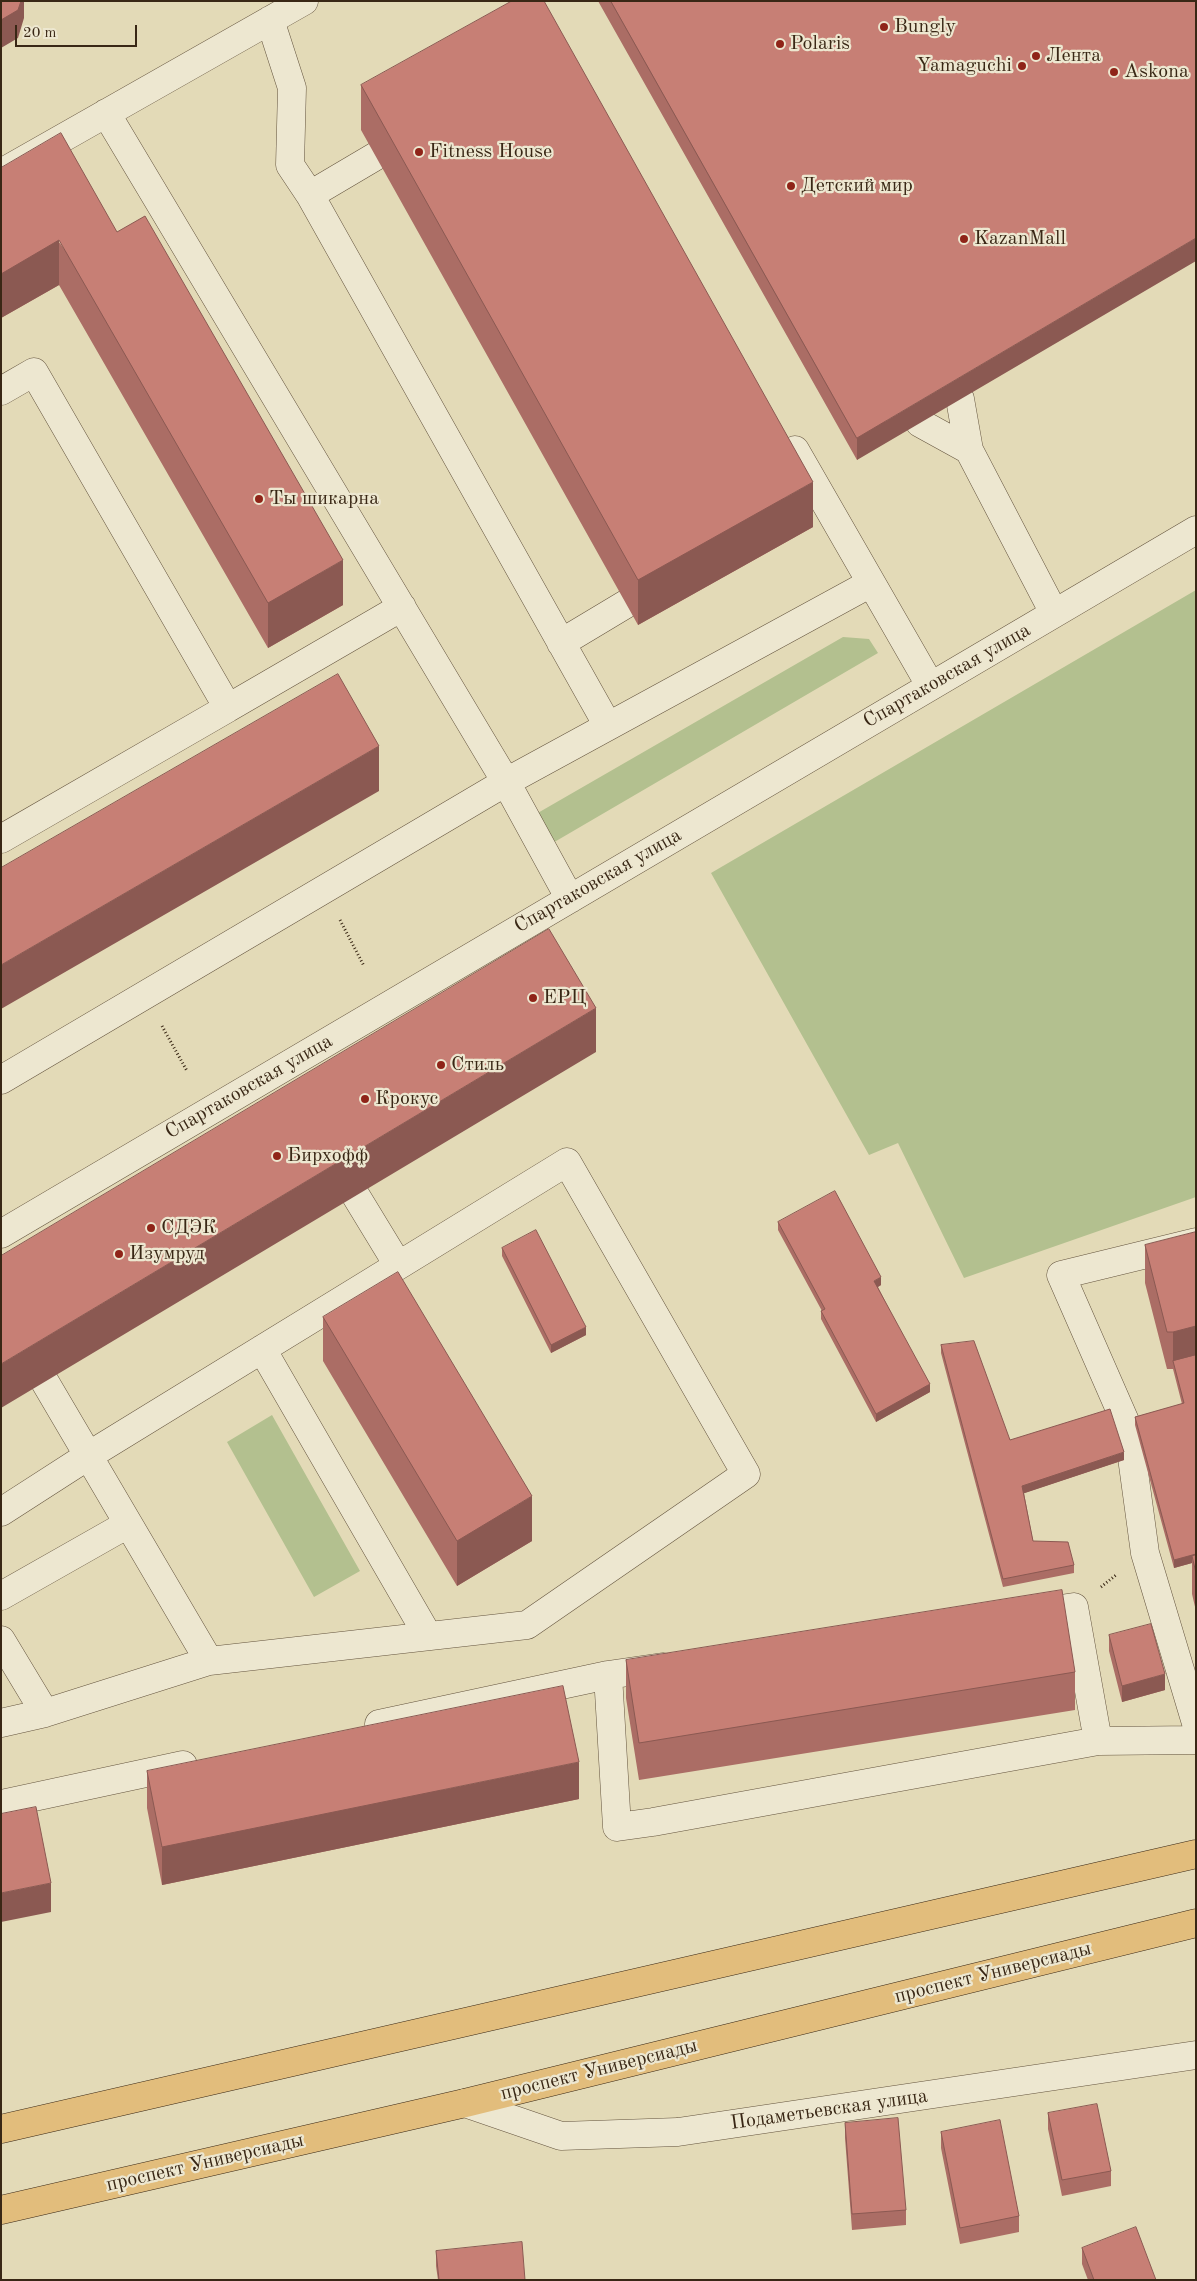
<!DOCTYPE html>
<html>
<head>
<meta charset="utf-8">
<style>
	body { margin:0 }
	#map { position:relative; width:1197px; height:2281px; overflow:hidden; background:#e3dab7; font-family:"Old Standard TT",serif }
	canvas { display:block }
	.frame { position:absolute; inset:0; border:2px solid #392715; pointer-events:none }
	.scale { position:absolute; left:15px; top:25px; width:122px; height:22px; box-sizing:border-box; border:2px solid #392715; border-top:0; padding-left:6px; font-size:15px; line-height:18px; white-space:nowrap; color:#392715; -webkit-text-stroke:4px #ede7d0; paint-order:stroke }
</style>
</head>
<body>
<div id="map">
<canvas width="1197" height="2281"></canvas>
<div class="frame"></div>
<div class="scale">20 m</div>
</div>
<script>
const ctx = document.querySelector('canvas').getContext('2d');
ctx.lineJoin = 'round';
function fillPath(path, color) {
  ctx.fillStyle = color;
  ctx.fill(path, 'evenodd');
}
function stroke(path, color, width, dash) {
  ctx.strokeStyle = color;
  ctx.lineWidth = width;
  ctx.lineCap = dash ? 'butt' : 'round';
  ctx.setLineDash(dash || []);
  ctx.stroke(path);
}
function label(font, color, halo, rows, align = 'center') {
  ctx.font = font + ' "Old Standard TT",serif';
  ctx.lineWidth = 4.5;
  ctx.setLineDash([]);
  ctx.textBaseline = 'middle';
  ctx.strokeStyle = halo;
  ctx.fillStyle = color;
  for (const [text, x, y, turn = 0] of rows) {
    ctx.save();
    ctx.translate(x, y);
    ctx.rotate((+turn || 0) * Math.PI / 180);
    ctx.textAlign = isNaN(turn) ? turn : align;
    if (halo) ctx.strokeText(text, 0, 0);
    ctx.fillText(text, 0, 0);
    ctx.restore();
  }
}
const green = new Path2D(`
	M1196 590V1197L964 1278 898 1143 869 1155 711 873Z
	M843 637 869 639 878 653 551 844 536 814Z
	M272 1415 360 1571 314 1597 227 1442Z`);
const path = new Path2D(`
	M340 920 364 966
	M162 1026 187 1071
	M1101 1587 1116 1575`);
const minor = new Path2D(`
	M270 20 292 88 290 165 310 195 608 726
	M106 113 506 782 570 899
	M1 173 304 1
	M310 195 376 156
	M1 391 34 372 228 708 1 839
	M960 399 969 450 1054 613
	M920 423 969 450
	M795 450 930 685
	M561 643 626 604
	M228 708 402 607
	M1 1080 506 782 871 583
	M356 1196 398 1265
	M1 1234 1196 530
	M1196 1242 1061 1275 1128 1428 1145 1553 1196 1723
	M262 1349 428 1636
	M1 1512 88 1456 567 1162 746 1474 527 1625 209 1661 45 1382
	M1 1596 128 1524
	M1027 1614 1074 1607 1098 1741
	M1 1640 45 1713 209 1661
	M608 1675 617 1827 653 1822 1098 1741 1196 1740
	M1 1723 45 1713
	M379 1724 608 1675 663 1667
	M1 1804 183 1765
	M465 2103 561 2136 678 2132 1196 2055`);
const major = new Path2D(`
	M1 2129 1196 1854
	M1 2210 465 2103 1196 1923`);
const wall = new Path2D(`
	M598 1H1196L857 460Z
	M361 85 813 527 638 625 361 130Z
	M1 168 343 605 268 648 59 285 1 318Z
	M778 1222 881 1285 878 1287 930 1392 876 1422 821 1319V1311H822L778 1230Z
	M1196 1232V1611L1192 1594V1563L1174 1568 1135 1425V1417L1182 1404 1173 1369H1167L1145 1283V1245Z
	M502 1248 586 1335 551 1353 502 1256Z
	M323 1317 532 1541 457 1586 323 1361Z
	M941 1345 1010 1440 1124 1460 1024 1493 1033 1541 1074 1565V1573L1003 1587 941 1353Z
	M1109 1635 1165 1690 1122 1702 1109 1651Z
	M626 1660 1075 1672V1710L639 1780 626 1698Z
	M147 1771 579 1799 162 1885 147 1808Z
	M1048 2113 1111 2171V2186L1062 2196 1048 2129Z
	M845 2123 906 2210V2225L852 2230 845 2138Z
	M941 2132 1019 2216V2232L960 2244 941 2148Z
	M1082 2248 1156 2280H1088L1082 2264Z
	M436 2251 525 2280H438L436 2266Z`);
const shadedWall = new Path2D(`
	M21 1H24V18L18 38 1 48V20Z
	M1196 238V261L857 460V438Z
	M59 240V285L1 318V274Z
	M813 482V527L638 625V580Z
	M343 560V605L268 648V603Z
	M379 746V791L1 1009V965Z
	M596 1008V1052L1 1408V1364Z
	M881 1277V1285L874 1289V1281Z
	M1196 1326V1363L1173 1361V1332Z
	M586 1327V1335L551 1353V1345Z
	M930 1384V1392L876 1422V1414Z
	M1124 1452V1460L1022 1494V1486Z
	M532 1496V1541L457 1586V1541Z
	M1196 1554V1562L1192 1556V1563L1174 1568V1560Z
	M1165 1674V1690L1122 1702V1686Z
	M579 1762V1799L162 1885V1847Z
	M51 1883V1912L1 1922V1893Z`);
const building = new Path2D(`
	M1 1H21L18 10 1 20Z
	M512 1H544L813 482 638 580 361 85Z
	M611 1H1196V238L857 438Z
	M61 133 117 232 145 216 343 560 268 603 59 240 1 274V168Z
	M338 674 379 746 1 965V868Z
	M549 929 596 1008 1 1364V1256Z
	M835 1191 881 1277 874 1281 930 1384 876 1414 821 1311 825 1309 778 1222Z
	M536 1230 586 1327 551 1345 502 1248Z
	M1196 1232V1326L1173 1332H1167L1145 1245Z
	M398 1272 532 1496 457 1541 323 1317Z
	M974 1341 1010 1440 1110 1409 1124 1452 1022 1486 1033 1541 1068 1542 1074 1565 1003 1579 941 1345Z
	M1196 1355V1554L1174 1560 1135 1417 1184 1403 1173 1361Z
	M1196 1555V1573L1192 1556Z
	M1062 1590 1075 1672 639 1743 626 1660Z
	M1151 1624 1165 1674 1122 1686 1109 1635Z
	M563 1686 579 1762 162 1847 147 1771Z
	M36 1807 51 1883 1 1893V1814Z
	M1097 2104 1111 2171 1062 2180 1048 2113Z
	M898 2118 906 2210 852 2214 845 2123Z
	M1000 2120 1019 2216 960 2228 941 2132Z
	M1136 2227 1156 2280H1094L1082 2248Z
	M522 2242 525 2280H439L436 2251Z`);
const markers = [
	[884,27,5,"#8f2418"],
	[780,44,5,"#8f2418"],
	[1036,56,5,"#8f2418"],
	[1022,66,5,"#8f2418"],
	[1114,72,5,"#8f2418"],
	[419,152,5,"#8f2418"],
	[791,186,5,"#8f2418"],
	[964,239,5,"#8f2418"],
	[259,499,5,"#8f2418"],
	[533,998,5,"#8f2418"],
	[441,1065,5,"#8f2418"],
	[365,1099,5,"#8f2418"],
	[277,1156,5,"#8f2418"],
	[151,1228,5,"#8f2418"],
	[119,1254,5,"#8f2418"]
];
const poiNames = [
	["Bungly",894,27],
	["Polaris",790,44],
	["Лента",1046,56],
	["Yamaguchi",1012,66,"right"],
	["Askona",1124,72],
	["Fitness House",429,152],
	["Детский мир",801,186],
	["KazanMall",974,239],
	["Ты шикарна",269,499],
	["ЕРЦ",543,998],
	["Стиль",451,1065],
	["Крокус",375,1099],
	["Бирхофф",287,1156],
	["СДЭК",161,1228],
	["Изумруд",129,1254]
];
const streetNames = [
	["Спартаковская улица",947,676,-30],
	["Спартаковская улица",598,881,-30],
	["Спартаковская улица",249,1087,-30],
	["проспект Универсиады",993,1973,-14],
	["проспект Универсиады",599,2070,-14],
	["Подаметьевская улица",829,2110,-8],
	["проспект Универсиады",205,2163,-13]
];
fillPath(green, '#b3c08f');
stroke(minor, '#64543e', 29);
stroke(major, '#392715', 29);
stroke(path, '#392715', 3, [1, 2.5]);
stroke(minor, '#ede7d0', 28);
stroke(major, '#e2bd7c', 28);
fillPath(wall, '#ab6d65');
fillPath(shadedWall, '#8b5952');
fillPath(building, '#c77f75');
stroke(building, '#8b5952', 1);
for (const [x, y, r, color] of markers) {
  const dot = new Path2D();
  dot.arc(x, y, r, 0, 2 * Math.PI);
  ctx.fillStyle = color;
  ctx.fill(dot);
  stroke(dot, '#ede7d0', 2);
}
label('20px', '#392715', '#ede7d0', poiNames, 'left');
label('20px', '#392715', '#ede7d0', streetNames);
</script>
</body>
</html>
